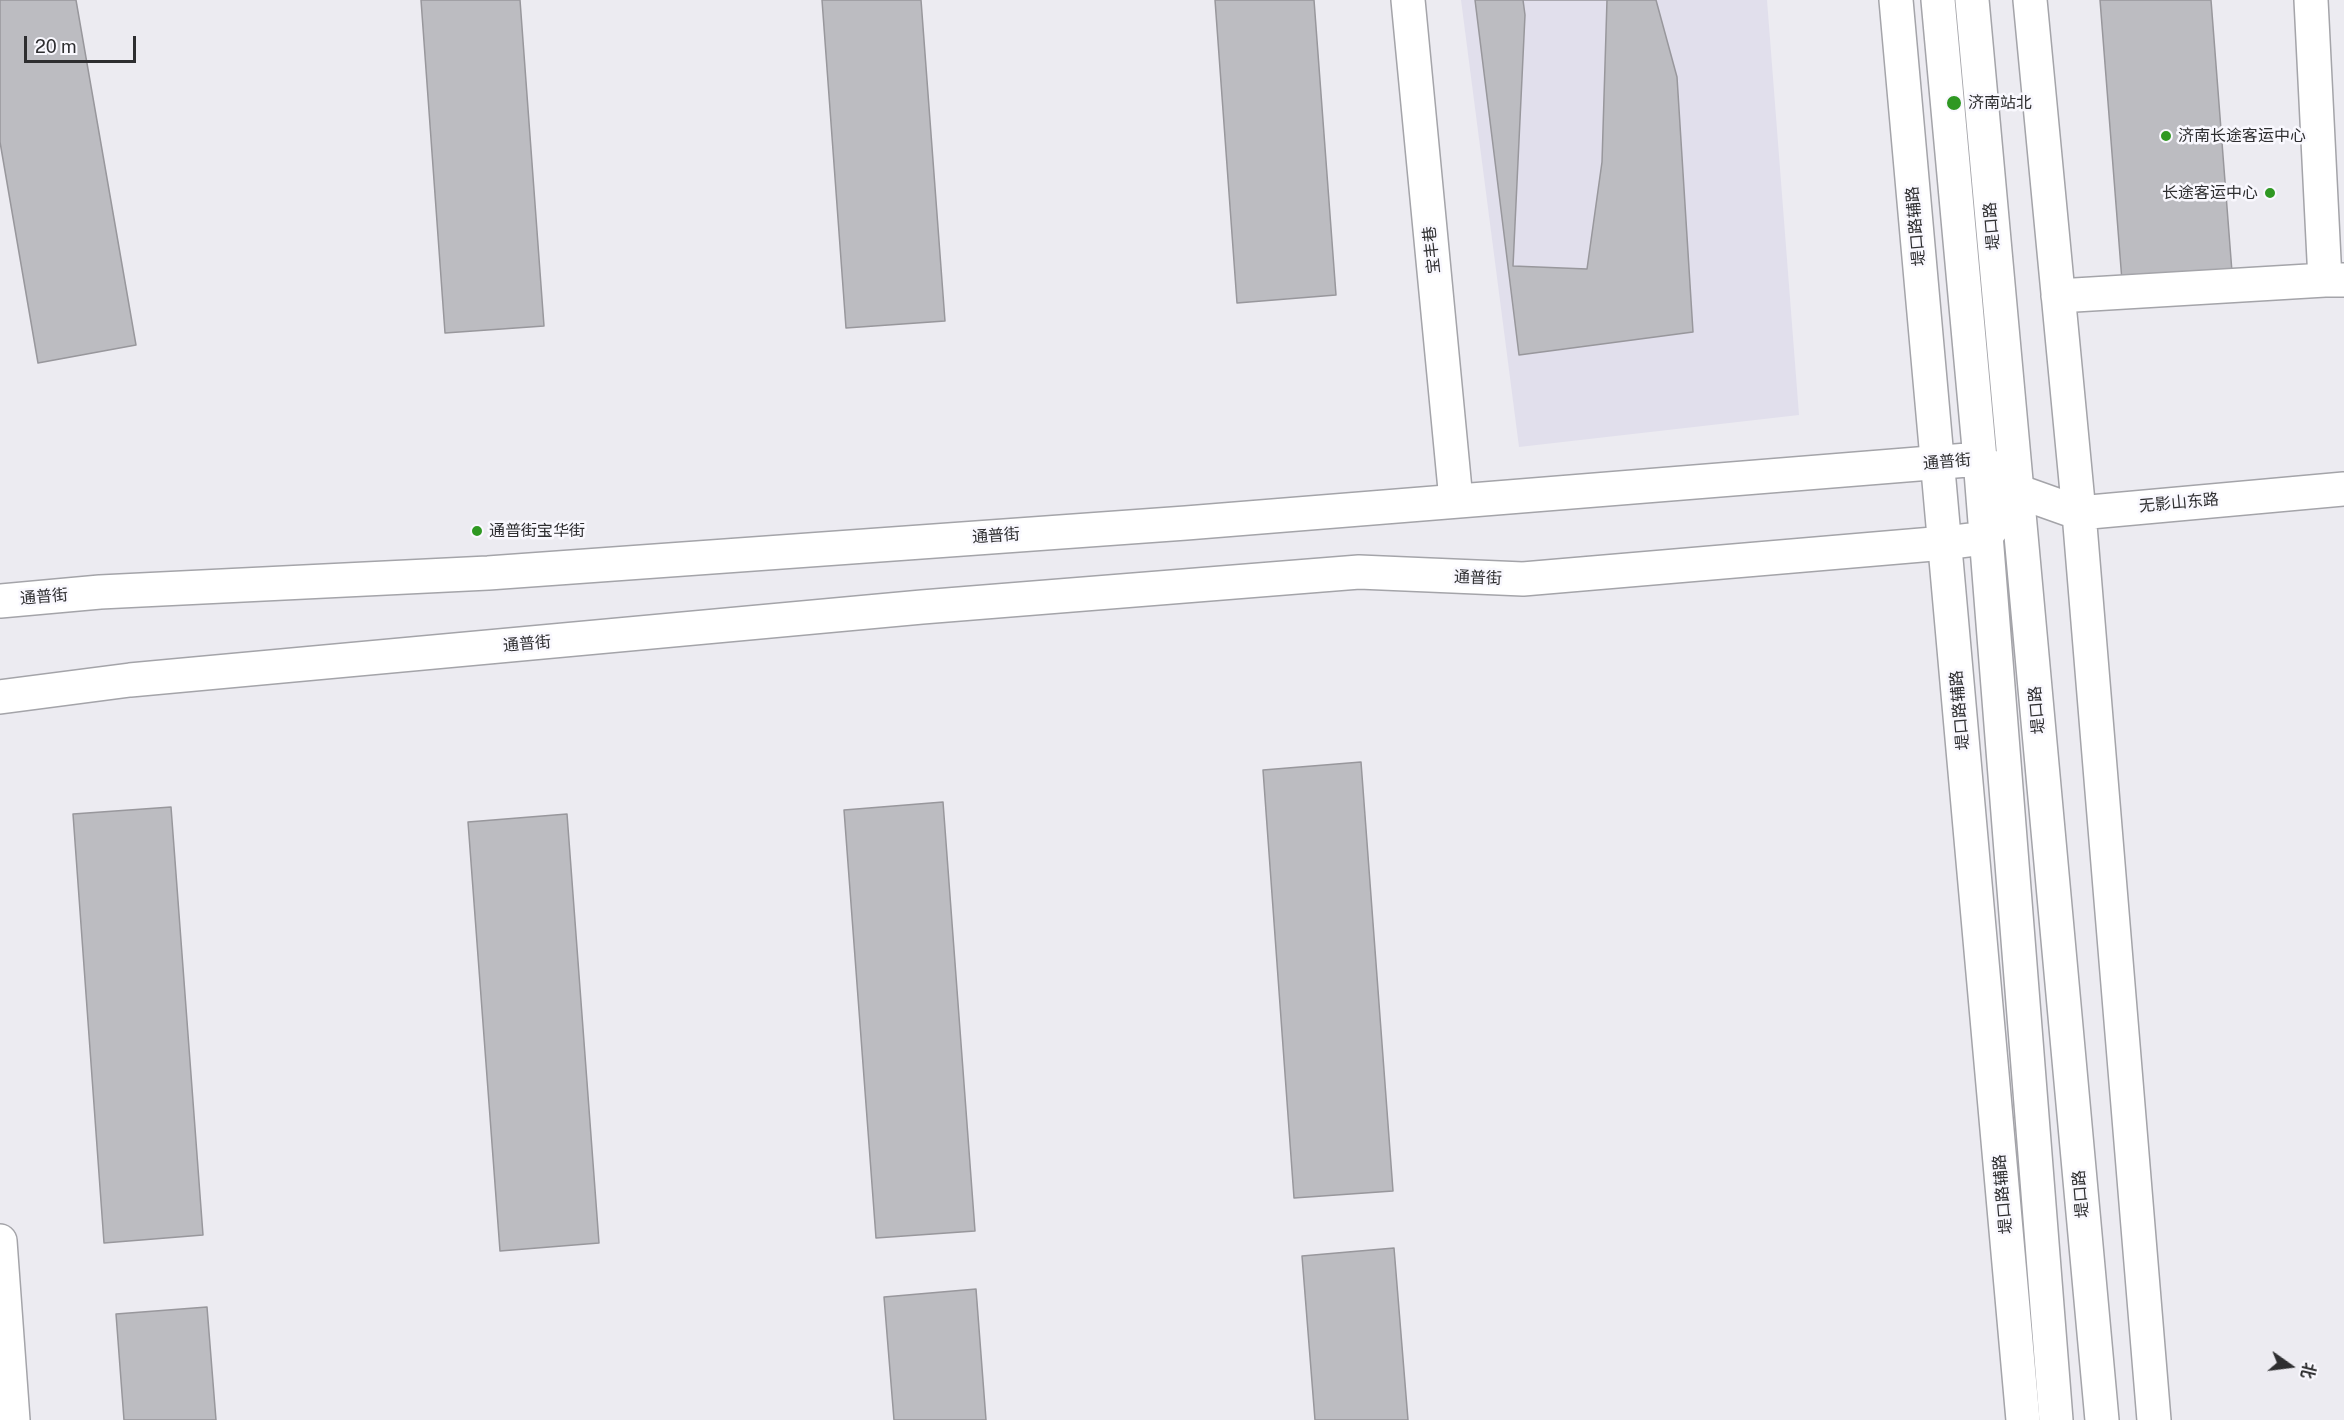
<!DOCTYPE html>
<html>
<head>
<meta charset="utf-8">
<style>
	body { margin:0 }
	#map { position:relative; width:2344px; height:1420px; overflow:hidden; background:#ecebf1; font-family:"Public Sans","Noto Sans SC",sans-serif }
	canvas { display:block }
	.north { position:absolute; left:2260px; top:1336px; width:60px; height:60px; -webkit-text-stroke:4px #f9f8fe; paint-order:stroke; rotate:104deg; font-size:16px; font-weight:700; line-height:24px; text-align:center; color:#2e2e30 }
	.north::after { content:''; display:block; margin:auto; width:21px; height:27px; background:#2e2e30; clip-path:polygon(50% 0,100% 100%,50% 72%,0 100%) }
	.scale { position:absolute; left:24px; top:36px; width:112px; height:27px; box-sizing:border-box; border:3px solid #2e2e30; border-top:0; padding-left:8px; font-size:18px; line-height:21px; white-space:nowrap; color:#2e2e30; -webkit-text-stroke:4px #f9f8fe; paint-order:stroke }
</style>
</head>
<body>
<div id="map">
<canvas width="2344" height="1420"></canvas>
<div class="north">北</div>
<div class="scale">20 m</div>
</div>
<script>
const ctx = document.querySelector('canvas').getContext('2d');
ctx.lineJoin = 'round';
function fillPath(path, color) {
  ctx.fillStyle = color;
  ctx.fill(path, 'evenodd');
}
function stroke(path, color, width, dash) {
  ctx.strokeStyle = color;
  ctx.lineWidth = width;
  ctx.lineCap = dash ? 'butt' : 'round';
  ctx.setLineDash(dash || []);
  ctx.stroke(path);
}
function label(font, color, halo, rows, align = 'center') {
  ctx.font = font + ' "Public Sans","Noto Sans SC",sans-serif';
  ctx.lineWidth = 5;
  ctx.setLineDash([]);
  ctx.textBaseline = 'middle';
  ctx.strokeStyle = halo;
  ctx.fillStyle = color;
  for (const [text, x, y, turn = 0] of rows) {
    ctx.save();
    ctx.translate(x, y);
    ctx.rotate((+turn || 0) * Math.PI / 180);
    ctx.textAlign = isNaN(turn) ? turn : align;
    if (halo) ctx.strokeText(text, 0, 0);
    ctx.fillText(text, 0, 0);
    ctx.restore();
  }
}
const built = new Path2D(`
	M1461 0H1767L1799 415 1519 447Z`);
const building = new Path2D(`
	M0 0H76L136 345 38 363 0 142Z
	M421 0H520L544 326 445 333Z
	M822 0H921L945 321 846 328Z
	M1215 0H1314L1336 295 1237 303Z
	M1475 0H1656L1677 77 1693 332 1519 355Z
	M1523 0H1607L1602 162 1587 269 1513 266 1525 15Z
	M2100 0H2211L2232 272 2122 281Z
	M1361 762 1393 1191 1294 1198 1263 770Z
	M943 802 975 1231 876 1238 844 810Z
	M171 807 203 1235 104 1243 73 814Z
	M567 814 599 1243 500 1251 468 822Z
	M1394 1248 1408 1420H1315L1302 1256Z
	M976 1289 986 1420H894L884 1297Z
	M207 1307 216 1420H124L116 1314Z`);
const minor = new Path2D(`
	M1408 0 1456 500
	M1896 0 2023 1420
	M2030 0 2079 513 2154 1420
	M2311 0 2325 280H2344
	M2058 296 2325 280
	M2017 491 2079 513 2344 489`);
const major = new Path2D(`
	M1938 0 1980 459 2056 1420
	M1972 0 2102 1420
	M0 601 100 592 488 573 1186 523 1980 459 2017 491 1985 538 1945 543 1523 579 1359 572 922 607 130 680 0 697
	M0 1241 13 1420`);
const markers = [
	[1954,103,8,"#2f9822"],
	[2166,136,6,"#2f9822"],
	[2270,193,6,"#2f9822"],
	[477,531,6,"#2f9822"]
];
const poiNames = [
	["济南站北",1968,103],
	["济南长途客运中心",2178,136],
	["长途客运中心",2258,193,"right"],
	["通普街宝华街",489,531]
];
const streetNames = [
	["堤口路辅路",1916,226,-95],
	["堤口路",1992,226,-95],
	["宝丰巷",1432,250,-96],
	["通普街",1947,462,-5],
	["无影山东路",2179,503,-5],
	["通普街",996,536,-4],
	["通普街",1478,578,2],
	["通普街",44,597,-5],
	["通普街",527,644,-5],
	["堤口路辅路",1960,710,-95],
	["堤口路",2037,710,-95],
	["堤口路辅路",2003,1194,-95],
	["堤口路",2081,1194,-95]
];
fillPath(built, '#e1dfec');
fillPath(building, '#bcbcc1');
stroke(building, '#98979c', 1.5);
stroke(minor, '#a4a4a9', 36);
stroke(major, '#a4a4a9', 36);
stroke(minor, '#fff', 33);
stroke(major, '#fff', 33);
for (const [x, y, r, color] of markers) {
  const dot = new Path2D();
  dot.arc(x, y, r, 0, 2 * Math.PI);
  ctx.fillStyle = color;
  ctx.fill(dot);
  stroke(dot, '#f9f8fe', 2);
}
label('16px', '#2e2e30', '#f9f8fe', poiNames, 'left');
label('16px', '#2e2e30', '#f9f8fe', streetNames);
</script>
</body>
</html>
